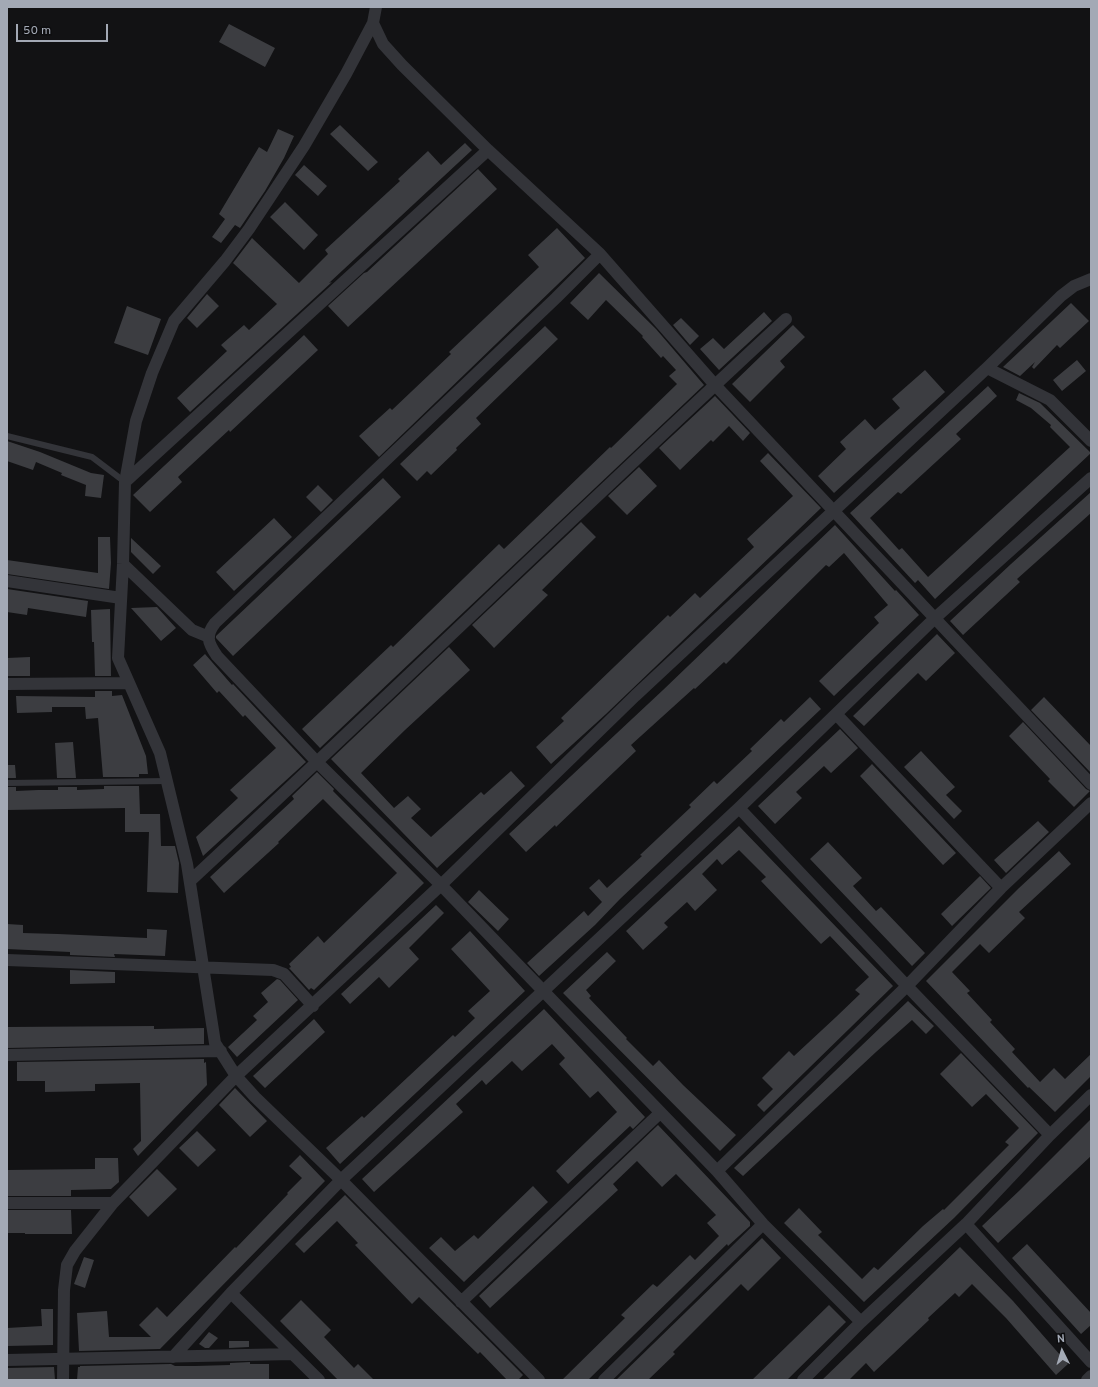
<!DOCTYPE html>
<html>
<head>
<meta charset="utf-8">
<style>
	body { margin:0 }
	#map { position:relative; width:1098px; height:1387px; overflow:hidden; background:#121214; font-family:Overpass,sans-serif }
	canvas { display:block }
	.frame { position:absolute; inset:0; border:8px solid #a3a9b5; pointer-events:none }
	.north { position:absolute; left:1042px; top:1331px; width:40px; height:40px; -webkit-text-stroke:3px #0d0d0f; paint-order:stroke; rotate:355deg; font-size:11px; font-weight:700; line-height:16px; text-align:center; color:#a3a9b5 }
	.north::after { content:''; display:block; margin:auto; width:14px; height:18px; background:#a3a9b5; clip-path:polygon(50% 0,100% 100%,50% 72%,0 100%) }
	.scale { position:absolute; left:16px; top:24px; width:92px; height:18px; box-sizing:border-box; border:2px solid #a3a9b5; border-top:0; padding-left:5px; font-size:12px; line-height:14px; white-space:nowrap; color:#a3a9b5; -webkit-text-stroke:3px #0d0d0f; paint-order:stroke }
</style>
</head>
<body>
<div id="map">
<canvas width="1098" height="1387"></canvas>
<div class="frame"></div>
<div class="north">N</div>
<div class="scale">50 m</div>
</div>
<script>
const ctx = document.querySelector('canvas').getContext('2d');
ctx.lineJoin = 'round';
function fillPath(path, color) {
  ctx.fillStyle = color;
  ctx.fill(path, 'evenodd');
}
function stroke(path, color, width, dash) {
  ctx.strokeStyle = color;
  ctx.lineWidth = width;
  ctx.lineCap = dash ? 'butt' : 'round';
  ctx.setLineDash(dash || []);
  ctx.stroke(path);
}
const building = new Path2D(`
	M229 24 275 48 265 67 219 42Z
	M340 125 378 162 368 171 330 134Z
	M278 129 294 136 284 158 265 191 240 228 235 225 221 243 212 237 225 219 219 214 259 147 267 152Z
	M465 143 472 150 329 283 332 282 190 412 177 398 227 351 221 345 244 325 249 330 277 304 233 263 252 238 299 283 328 254 325 250 400 181 398 179 428 151 441 165Z
	M304 165 327 186 318 196 295 175Z
	M478 169 497 189 348 327 328 306 364 273 367 272Z
	M285 202 318 235 304 250 270 217Z
	M557 228 585 258 379 457 359 436 390 408 392 410 451 354 449 352 539 267 528 255Z
	M599 273 656 329 704 385 320 748 302 729 391 645 393 647 499 544 504 549 610 447 611 448 677 384 669 376 676 370 663 356 661 358 642 337 643 336 606 300 588 320 570 303Z
	M207 294 219 306 197 328 187 318Z
	M1071 303 1089 321 1060 348 1057 345 1034 369 1032 367 1035 362 1020 376 1003 367Z
	M127 306 161 319 148 355 114 343Z
	M764 312 772 321 719 370 700 349 713 338 724 349Z
	M681 318 699 336 690 345 673 325Z
	M793 325 805 337 780 361 785 367 750 402 732 384Z
	M545 326 558 339 476 418 481 424 456 448 457 450 431 475 427 471 417 481 400 464Z
	M304 335 318 350 230 432 229 430 178 477 182 482 150 512 133 495Z
	M1077 360 1086 371 1062 391 1053 380Z
	M925 370 945 392 834 493 818 476 846 449 840 442 865 419 875 430 900 408 892 399Z
	M988 386 997 396 956 434 961 439 901 494 898 492 870 518 899 550 902 548 928 577 1070 447 1050 427 1051 425 1031 408 1016 400 1019 393 1040 403 1091 453 935 599 918 580 915 583 850 513Z
	M715 396 750 433 743 441 729 426 713 442 711 440 680 470 659 448Z
	M7 441 40 452 91 473 104 475 101 498 85 496 86 485 61 475 62 473 36 462 33 470 7 461Z
	M768 453 821 508 606 714 551 764 536 747 564 721 561 718 668 615 670 617 695 593 700 598 754 547 747 539 793 496 760 461Z
	M639 467 657 486 627 515 608 496Z
	M383 478 401 497 233 656 216 638V636Z
	M318 485 333 500 321 512 306 497Z
	M1091 492V513L1017 579 1020 582 963 635 950 621 1011 564Z
	M274 518 292 537 234 591 216 572Z
	M581 522 596 537 542 590 548 595 494 648 472 625Z
	M835 525 895 591 896 590 919 615 834 696 819 681 879 623 874 617 888 605 844 553 829 567 826 565 726 664 724 662 695 689 694 688 631 745 636 751 556 827 555 825 526 852 509 834 663 690Z
	M98 537H110L111 563 109 589 7 574V560L98 573Z
	M131 538 161 566 153 574 131 552Z
	M7 589 88 601 86 617 28 608 27 615 7 612Z
	M157 607 176 628 161 641 131 608Z
	M110 609 111 676H95L94 642H92L91 610Z
	M937 634 955 653 926 681 918 673 864 726 853 716Z
	M449 647 470 670 405 730 361 773 394 808 408 796 421 809 411 818 431 837 481 792 484 795 511 771 525 786 437 868 331 759Z
	M205 654 232 685 233 684 306 762 203 856 196 837 238 798 230 790 276 748 245 715 243 717 219 691 217 693 193 665Z
	M30 657V676H7V658Z
	M95 691H112V696L122 695 146 756 148 774H139V777H103L98 718 86 719 85 707H52V712L17 713 16 696 95 697Z
	M810 697 821 709 620 899 595 925 539 976 527 963 584 911 588 916 602 902 589 888 599 879 607 888 642 856 640 855 691 807 689 805 714 781 717 784 752 751 750 749 781 719 784 722Z
	M1044 697 1091 746V773L1031 710Z
	M1023 722 1086 789 1090 791 1074 807 1048 781 1050 779 1009 736Z
	M840 729 858 748 831 773 824 766 796 792 802 798 775 824 758 806Z
	M73 742 76 778H57L55 743Z
	M921 751 955 787 946 795 962 811 954 819 904 767Z
	M872 764 956 853 943 865 860 776Z
	M7 765H15L16 778H7Z
	M317 772 334 789 333 791 424 883 314 990 311 988 309 990 289 968 291 967 289 964 318 936 324 943 397 873 323 799 278 842 279 843 224 893 210 877 294 799 292 796Z
	M104 786H139L140 814H160L161 846H175L179 863 178 893 147 892 149 832H125V808L7 810V787H16V791L38 790H58V787H77V790L104 789Z
	M1038 821 1049 832 1006 873 994 860Z
	M739 826 893 986 764 1112 757 1105 773 1089 762 1078 789 1051 794 1056 836 1017 860 994 855 990 869 977 830 936 821 944 761 881 766 877 739 850 722 865 717 859 702 874 717 890 695 911 687 902 664 923 668 927 643 950 626 931Z
	M828 842 862 878 853 886 876 911 881 907 925 953 912 966 810 859Z
	M1059 851 1071 864 1019 912 1025 918 989 953 980 944 952 972 970 991 967 993 992 1020 990 1022 1015 1049 1012 1052 1040 1082 1054 1068 1065 1079 1091 1054V1076L1055 1112 1029 1087 1028 1088 926 981 1019 888Z
	M980 876 991 888 952 926 941 914Z
	M479 890 509 919 498 931 468 902Z
	M436 905 444 913 409 948 419 959 389 988 379 977 350 1004 341 994Z
	M7 924 23 925V933L58 934 147 938V929L167 930 165 956 114 954 115 957 70 955V952L7 949Z
	M470 931 525 991 340 1164 326 1148 362 1116 364 1118 453 1035 455 1037 475 1018 468 1011 490 991 451 949Z
	M607 952 616 961 586 990 591 996 589 998 627 1038 626 1039 653 1066 659 1060 683 1085 736 1135 720 1151 563 993Z
	M70 970 115 972V983L70 984Z
	M277 979 280 980 298 1000 237 1057 228 1047 257 1020 253 1016 268 1002 261 993Z
	M908 1001 934 1026 926 1034 912 1020 876 1052 743 1176 734 1168Z
	M544 1009 645 1117 633 1129 630 1126 568 1184 556 1171 617 1112 598 1091 590 1098 559 1064 565 1058 552 1044 522 1071 512 1061 486 1085 482 1080 456 1104 463 1112 374 1192 362 1179Z
	M314 1019 325 1032 265 1088 253 1076Z
	M154 1026V1029L204 1028V1044L7 1048V1027Z
	M961 1053 1038 1133 954 1218 864 1302 784 1223 799 1208 822 1232 818 1235 862 1279 874 1267 878 1270 923 1226 943 1209 944 1210 1009 1145 1005 1142 1019 1128 986 1094 972 1107 940 1074Z
	M204 1059V1063L206 1062 207 1085 138 1156 133 1149 141 1141 140 1083 95 1084V1091L45 1092V1081H17V1062Z
	M235 1088 267 1121 250 1137 219 1105Z
	M1091 1119V1156L998 1243 982 1226 1020 1190Z
	M658 1125 750 1222V1226L728 1246 727 1244 588 1380H562L625 1318 621 1315 653 1284 657 1287 690 1255 695 1260 719 1236 707 1223 716 1215 676 1174 662 1187 637 1161 613 1184 618 1190 490 1308 479 1296Z
	M197 1131 216 1150 198 1167 179 1148Z
	M300 1155 325 1181 160 1349 79 1351 77 1313 107 1311 109 1337H151L139 1325 157 1307 167 1317 235 1247 236 1248 288 1194 287 1193 302 1178 289 1166Z
	M95 1158H118L119 1182 111 1189 71 1190V1196H7V1170L95 1169Z
	M157 1169 177 1189 148 1217 129 1197Z
	M533 1186 548 1202 464 1282 429 1248 441 1237 455 1251 474 1235 478 1239Z
	M345 1195 523 1375 518 1380H507L480 1352 478 1354 419 1297 412 1304 355 1245 358 1243 337 1221 304 1253 295 1244Z
	M7 1210H71L72 1234H25V1233H7Z
	M762 1238 781 1258 748 1291 741 1284 673 1352 675 1354 648 1380H616Z
	M1027 1244 1091 1313V1325L1081 1334 1012 1258Z
	M960 1247 1013 1301 1068 1364 1056 1375 1006 1318 972 1284 959 1297 955 1293 928 1318 929 1320 874 1372 866 1363 849 1380H822Z
	M84 1257 94 1260 85 1288 74 1284Z
	M301 1300 331 1330 324 1337 354 1368 358 1364 374 1380H338L280 1321Z
	M829 1305 846 1322 787 1380H752Z
	M41 1309H53V1345L7 1346V1328L42 1326Z
	M209 1332 218 1338 209 1348H205L199 1344Z
	M229 1341H249V1347L229 1348Z
	M250 1362V1364H269V1380H141V1379L77 1380 78 1367H80V1366L171 1364 175 1366H195L230 1365V1363Z
	M54 1367 55 1380H7V1368Z`);
const service = new Path2D(`
	M7 436 92 457 125 482
	M7 783 167 781`);
const minor = new Path2D(`
	M376 7 373 23 346 74 304 146 249 229 225 261 174 321 152 373 136 421 125 482 123 564 118 658 160 753 187 864 215 1043 236 1076 255 1097 341 1180 539 1380
	M373 23 383 44 402 65 488 150 600 254
	M987 368 1050 400 1091 441
	M125 482 488 150
	M123 564 192 630 209 637
	M7 581 121 598
	M7 684 129 683
	M836 714 1001 888
	M739 808 907 986 1050 1135
	M190 881C390 695 586 504 786 319
	M7 960 273 970 284 974 313 1006
	M7 1055 221 1051
	M717 1171 907 986 1001 888 1091 803
	M7 1203H113
	M966 1224 1091 1362
	M231 1293 319 1380
	M461 1302 660 1113
	M861 1322 763 1224 717 1171 441 885 318 763 217 656C208 643 205 636 215 623L556 298 600 254 715 385 1091 784
	M173 1357 231 1293 341 1180 739 808 935 618 1091 478
	M7 1360 293 1354
	M63 1380 64 1290 67 1265 75 1251 113 1203 236 1076 441 885 635 696 987 368 1061 296 1074 286 1091 279
	M604 1380 763 1224
	M803 1380 861 1322 966 1224 1050 1135 1091 1095
	M1087 1380 1091 1376`);
fillPath(building, '#3c3d41');
stroke(service, '#333439', 6);
stroke(minor, '#333439', 12);
</script>
</body>
</html>
